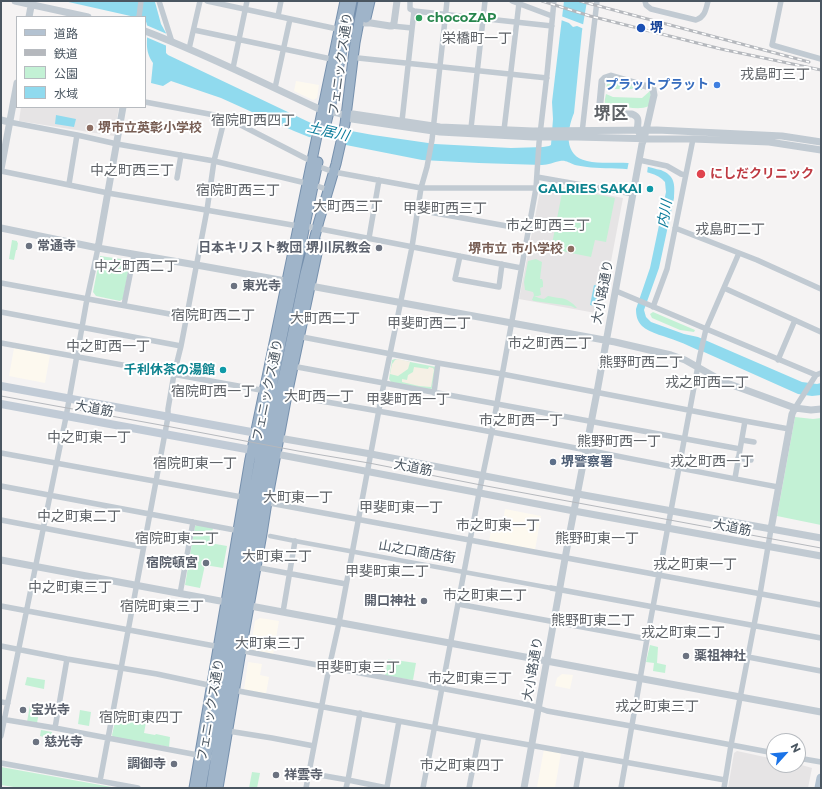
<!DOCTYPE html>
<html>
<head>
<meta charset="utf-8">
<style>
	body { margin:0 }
	#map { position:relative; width:822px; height:789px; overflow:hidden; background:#f5f3f3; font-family:Montserrat,"Noto Sans JP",sans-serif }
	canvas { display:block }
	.frame { position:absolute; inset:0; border:2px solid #4a5661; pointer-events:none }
	.legend { position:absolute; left:16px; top:16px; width:130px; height:92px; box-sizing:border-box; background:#fff; border:1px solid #b7bbc0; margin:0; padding:5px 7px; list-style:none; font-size:12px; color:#4a5661 }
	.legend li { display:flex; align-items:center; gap:8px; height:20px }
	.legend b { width:20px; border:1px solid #b7bbc0 }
	.north { position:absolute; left:766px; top:733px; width:40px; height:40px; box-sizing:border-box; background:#fff; border:1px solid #b7bbc0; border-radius:50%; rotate:63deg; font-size:11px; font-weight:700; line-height:16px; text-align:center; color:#4a5661 }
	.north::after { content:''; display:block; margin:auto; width:14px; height:18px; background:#1a73e8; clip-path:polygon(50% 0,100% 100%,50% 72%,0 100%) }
</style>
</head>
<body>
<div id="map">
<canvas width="822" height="789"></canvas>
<div class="frame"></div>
<ul class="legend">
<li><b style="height:5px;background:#b3c2d1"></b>道路</li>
<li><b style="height:5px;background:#b5b8bd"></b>鉄道</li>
<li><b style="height:11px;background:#c3f1d5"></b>公園</li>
<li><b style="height:11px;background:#90daee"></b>水域</li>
</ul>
<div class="north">N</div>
</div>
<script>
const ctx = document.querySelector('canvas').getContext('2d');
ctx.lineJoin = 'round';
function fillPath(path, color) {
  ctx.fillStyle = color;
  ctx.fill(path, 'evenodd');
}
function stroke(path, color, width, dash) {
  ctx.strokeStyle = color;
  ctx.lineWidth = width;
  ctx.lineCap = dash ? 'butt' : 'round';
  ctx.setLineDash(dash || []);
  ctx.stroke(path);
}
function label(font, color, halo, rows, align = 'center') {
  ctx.font = font + ' Montserrat,"Noto Sans JP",sans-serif';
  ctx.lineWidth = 4;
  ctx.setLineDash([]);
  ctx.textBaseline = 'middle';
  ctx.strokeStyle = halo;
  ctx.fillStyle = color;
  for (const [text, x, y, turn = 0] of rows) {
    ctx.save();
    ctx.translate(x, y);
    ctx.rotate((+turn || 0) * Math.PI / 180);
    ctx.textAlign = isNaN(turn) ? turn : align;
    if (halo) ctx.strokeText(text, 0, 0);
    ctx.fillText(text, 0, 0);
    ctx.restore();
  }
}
const commercial = new Path2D(`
	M296 81 319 85 317 98 313 100 294 91Z
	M14 348 50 355 45 383 9 376Z
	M505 509 541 516 535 550 489 541 492 526 502 528Z
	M260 618 279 621 273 655 250 651 255 621Z
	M248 662 262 664 260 675 269 677 266 694 244 690Z
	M562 674 573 675 570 689 555 686 557 678Z
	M544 749 561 753 555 788 537 787Z`);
const education = new Path2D(`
	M21 107H119L114 136 19 121Z
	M545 183 623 198 601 314 519 299 541 186Z
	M737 751 774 759V765L798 764 812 768 808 788H728L734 753Z`);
const green = new Path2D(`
	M608 81C618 80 632 86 642 89V90L636 89H608L606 88Z
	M650 91 651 93 649 106C636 112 620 103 608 108 603 105 605 99 606 94L613 97 642 98Z
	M563 188 615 198 606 242 595 240 591 257 551 249Z
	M12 240 17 241V242L18 243 17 250H16L14 260 9 259Z
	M100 256 128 260 130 262 123 299 120 301 96 296 93 292Z
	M536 259 542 262 540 279H542L543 282V287L540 288 541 295 538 296H534L539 298 544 299 548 296C552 297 554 297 559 298 566 298 573 303 577 308H575L571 306 534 301 532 300 534 295 533 292 525 290 524 282 528 261Z
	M653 312 695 330 694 332 680 330 652 318 650 314Z
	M395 359 436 367 432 388 431 390 391 382 389 379 392 360Z
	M795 417 813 419 821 418V525L777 516Z
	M197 525 213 528 210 543 227 546 223 568 205 565 200 588 185 585 195 526Z
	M650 645 658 647 657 663 666 665 665 673 653 671 654 663 646 662Z
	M388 659 416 663 413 680 385 676Z
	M27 677 45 680 44 689 25 685Z
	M30 705 40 707 37 723 27 722Z
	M80 710 91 712 89 726 78 724Z
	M117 713 136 717V720L146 722 144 733 155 735 156 734 170 737 169 747 113 737 112 735Z
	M41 730 52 732 50 745 43 744 44 737 40 736Z
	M1 767 117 788H20L1 785Z
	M252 772 260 773 257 788H249Z`);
const sand = new Path2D(`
	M398 359 410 362 408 369 398 376 390 374 392 364 393 363 395 360Z
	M414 367 428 369 429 367 433 368 434 370 431 387 419 386 402 382V379L407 380 408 375 413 372Z`);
const water = new Path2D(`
	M64 1H148L155 2 161 24 166 33V53L168 55 313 124 373 135 435 144 511 148 543 147 549 146 551 145 553 119 552 102 564 1H587L582 31 574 113C567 130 563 156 587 161 600 164 615 162 628 163 639 163 650 168 661 170 675 176 675 184 674 198L659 268 644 310 646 317 651 322 684 334 698 337 802 382 817 384 821 383V395L812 396 798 394 704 352C694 349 686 344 677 341 668 337 649 333 642 326 637 321 636 315 636 309L650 268 666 192 665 182C651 165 607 170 587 167 583 166 578 166 575 165 569 163 566 160 560 161 554 162 548 165 542 165L479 163 422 160 346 145 309 137 294 131 221 98 171 81 163 86 151 83 153 63C144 50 148 41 147 26 147 22 145 21 145 17H135Z
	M56 115 76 119 74 127 55 124Z
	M594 285 603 287 599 307 590 305Z`);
const pier = new Path2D(`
	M561 16 585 25 584 29 577 26 573 27 569 23 561 20Z
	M146 25 167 34V46L146 37Z
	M314 122 349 129 345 147 310 140Z
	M629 161 648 165 647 174 627 171Z`);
const pedestrian = new Path2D(`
	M270 536 295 541 551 588`);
const minor = new Path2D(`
	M159 1 172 42
	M207 1 342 30
	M410 1V9L414 11 552 26
	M512 1 552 16
	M645 1 646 5 651 9 696 20C705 17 706 9 708 1
	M781 1 772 45 821 59
	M278 16 281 1
	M139 17 141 1
	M392 26 412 28
	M194 30 336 60
	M189 49 200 1
	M358 58 547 78
	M233 68 247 1
	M275 88 290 19
	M145 102 225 117 307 159 317 166 334 172 421 188H536
	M402 121 414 11
	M9 122 77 135 117 144 214 161 314 185 329 190
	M471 128 485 1
	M504 130 519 3
	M582 133 590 60 597 1
	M639 160 667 166 681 174 685 175
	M1 171 108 193 298 226H305L521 268
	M537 177 633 194
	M177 178 181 155
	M69 184 77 135
	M418 210 529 230
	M675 228 757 260 821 289
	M369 238 379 180
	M460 256 455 279 499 287 502 264
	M1 283 186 317
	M724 288 821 332
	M616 291 816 375
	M124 305 134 255
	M653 307 667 269 693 139
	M1 312 181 346
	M297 336 438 363 502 374 745 421 789 429
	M1 343 266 391
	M778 360 795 320
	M292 366 740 449
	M434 393 438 363
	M285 395C450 422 614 456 778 487
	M795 408 816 375 821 373
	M742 440 754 442
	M1 453 247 498
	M738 458 751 460
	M735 478 745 421
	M1 486 240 531
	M264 502 821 605
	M1 520 143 547
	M254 567 346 584
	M551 588 821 638
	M180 594 193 522
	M458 604 647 639
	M1 606 220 647
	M283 612 295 541
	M1 646 67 659 157 674 213 686
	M238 650 530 705 547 711 631 726 774 753
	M748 657 821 671
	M233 690 479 736 725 780
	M1 702 8 703
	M1 719 55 728 219 759
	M55 728 67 659
	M228 731 272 738 314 746
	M1 736 66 417 87 299 98 248
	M798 758 821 762
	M1 763 138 788
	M308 773 348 780 360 713
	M100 781 168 417V409L174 374 181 346 207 210 214 161 225 117
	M387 787 399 721
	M306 788 329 668 339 623 384 383 412 247 421 188 427 167 432 140 447 1
	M346 788 348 780 387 788
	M423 788 479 493 492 431 536 188 539 143 547 74 554 1
	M469 788 479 736
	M576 788 582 754
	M621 788 647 639 700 355 706 329 739 253
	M724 788 731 745 760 594 771 529`);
const tertiary = new Path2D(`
	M15 1 88 17
	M29 17 32 1
	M365 23H371L390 26H392L394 23 397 1
	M145 31C203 53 259 81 315 107 327 113 341 111 352 119L440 132 533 137H576L656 139H693L769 142 821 150
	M346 115 353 114 440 127 533 131 657 130 782 136 821 142
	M1 120 9 122
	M1 169 17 83
	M1 228 98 248 202 266 291 282
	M98 248 123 107
	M305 285 615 342 671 355 685 360 724 382 795 408 811 410 821 409
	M279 438 371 454 578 494 821 538
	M276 454 574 511 821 556
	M771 529 792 414 795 408
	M1 560 231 603
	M245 605 821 712
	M524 788 568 542 597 392 642 144 644 139 654 95 653 89 649 87 611 76 605 78 602 81 600 103 601 106 603 111 608 114H632C642 118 636 124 638 131 639 134 643 137 644 139`);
const secondary = new Path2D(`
	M1 386 262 434
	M1 404 257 451`);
const primary = new Path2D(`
	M819 788 821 778`);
const trunk = new Path2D(`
	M366 18 370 1
	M325 128 331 104 352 1
	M194 788 226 602 250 459 345 1
	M201 788 259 461 264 425 318 162
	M211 788 220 730 272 427 286 365 305 274 319 221 336 164 345 124 355 43 363 1
	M218 788 241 651 262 534 267 502 287 395 319 244`);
const tram = new Path2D(`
	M1 396 166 426 298 451 369 463 481 485 821 548`);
const rail = new Path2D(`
	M542 1 590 16 721 49 821 70
	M580 1 809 62`);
const markers = [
	[419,18,4,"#2e9e5b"],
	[641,28,5,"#1a4fb4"],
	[717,85,4,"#3f7fe0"],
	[90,128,4,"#8d6e63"],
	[701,174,5,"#e0444e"],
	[650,189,4,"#0f9aa8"],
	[29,246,4,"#6b7280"],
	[379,248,4,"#6b7280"],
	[571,249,4,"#8d6e63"],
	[234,286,4,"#6b7280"],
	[223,370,4,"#0f9aa8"],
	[553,462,4,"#5c6f8a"],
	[206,563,4,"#6b7280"],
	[424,601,4,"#6b7280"],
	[686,656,4,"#6b7280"],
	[23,710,4,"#6b7280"],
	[36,742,4,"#6b7280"],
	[174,764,4,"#6b7280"],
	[276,775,4,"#6b7280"]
];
const leisureNames = [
	["chocoZAP",427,18]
];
const transitNames = [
	["堺",650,28]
];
const streetNames = [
	["フェニックス通り",341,64,-82],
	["大小路通り",603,292,-79],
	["フェニックス通り",268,390,-78],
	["大道筋",94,409,10],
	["大道筋",413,468,11],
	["大道筋",732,528,11],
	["山之口商店街",417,552,10],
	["大小路通り",533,669,-80],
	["フェニックス通り",211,710,-80]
];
const shopNames = [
	["プラットプラット",709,85]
];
const educationNames = [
	["堺市立英彰小学校",98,128],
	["堺市立 市小学校",563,249,"right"]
];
const healthNames = [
	["にしだクリニック",710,174]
];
const cultureNames = [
	["GALRIES SAKAI",642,189],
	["千利休茶の湯館",215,370]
];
const worshipNames = [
	["常通寺",37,246],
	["日本キリスト教団 堺川尻教会",371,248,"right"],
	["東光寺",242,286],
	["宿院頓宮",198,563,"right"],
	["開口神社",416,601,"right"],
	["薬祖神社",694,656],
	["宝光寺",31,710],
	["慈光寺",44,742],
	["調御寺",166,764,"right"],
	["祥雲寺",284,775]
];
const serviceNames = [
	["堺警察署",561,462]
];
const neighbourhoodNames = [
	["栄橋町一丁",477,39],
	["戎島町三丁",775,75],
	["宿院町西四丁",253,121],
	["中之町西三丁",132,171],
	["宿院町西三丁",238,191],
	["大町西三丁",348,207],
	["甲斐町西三丁",445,209],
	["市之町西三丁",548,226],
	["戎島町二丁",730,230],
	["中之町西二丁",136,267],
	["宿院町西二丁",213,316],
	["大町西二丁",325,319],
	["甲斐町西二丁",429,324],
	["市之町西二丁",550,344],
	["中之町西一丁",108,347],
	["熊野町西二丁",641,363],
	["戎之町西二丁",707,383],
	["宿院町西一丁",213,392],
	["大町西一丁",319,397],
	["甲斐町西一丁",408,400],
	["市之町西一丁",521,421],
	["中之町東一丁",89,438],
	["熊野町西一丁",619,442],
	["戎之町西一丁",712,462],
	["宿院町東一丁",195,464],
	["大町東一丁",298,498],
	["甲斐町東一丁",401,508],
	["中之町東二丁",79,517],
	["市之町東一丁",498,526],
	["宿院町東二丁",177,539],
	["熊野町東一丁",597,539],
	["大町東二丁",277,557],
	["戎之町東一丁",695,565],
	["甲斐町東二丁",387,572],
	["中之町東三丁",70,588],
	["市之町東二丁",485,596],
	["宿院町東三丁",162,607],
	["熊野町東二丁",593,621],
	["戎之町東二丁",683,633],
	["大町東三丁",270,644],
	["甲斐町東三丁",358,668],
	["市之町東三丁",470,679],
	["戎之町東三丁",657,707],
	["宿院町東四丁",141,718],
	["市之町東四丁",462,766]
];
const waterNames = [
	["土居川",328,132,13],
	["内川",665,214,-80]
];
const districtNames = [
	["堺区",611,114]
];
fillPath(commercial, '#fdf9ef');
fillPath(education, '#e6e4e5');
fillPath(green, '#c3f1d5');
fillPath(sand, '#f5f0e5');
fillPath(water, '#90daee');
fillPath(pier, '#f5f3f3');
stroke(trunk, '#7690ad', 11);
stroke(pedestrian, '#c1cad2', 4.5);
stroke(minor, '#c1cad2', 5.5);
stroke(tertiary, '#c1cad2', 7);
stroke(secondary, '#c1cbd6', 8);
stroke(primary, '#b3c2d1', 9);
stroke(trunk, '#9fb4c9', 9);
stroke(tram, '#b5b8bd', 1);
stroke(rail, '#b5b8bd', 3);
stroke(rail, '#fff', 1.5, [4.5]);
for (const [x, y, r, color] of markers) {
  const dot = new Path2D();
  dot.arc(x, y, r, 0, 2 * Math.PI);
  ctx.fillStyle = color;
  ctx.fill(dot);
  stroke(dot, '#fff', 1.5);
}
label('bold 13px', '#27864d', '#fff', leisureNames, 'left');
label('bold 13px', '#164399', '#fff', transitNames, 'left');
label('13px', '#4a5661', '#fff', streetNames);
label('bold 13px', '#366cbe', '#fff', shopNames, 'right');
label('bold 13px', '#785e54', '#fff', educationNames, 'left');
label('bold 13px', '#be3a42', '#fff', healthNames, 'left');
label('bold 13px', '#0d838f', '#fff', cultureNames, 'right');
label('bold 13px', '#5b616d', '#fff', worshipNames, 'left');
label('bold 13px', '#4e5e75', '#fff', serviceNames, 'left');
label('14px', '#5f6368', '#fff', neighbourhoodNames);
label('italic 14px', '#0c7c9b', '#fff', waterNames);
label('bold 17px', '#5f6368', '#fff', districtNames);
</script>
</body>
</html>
